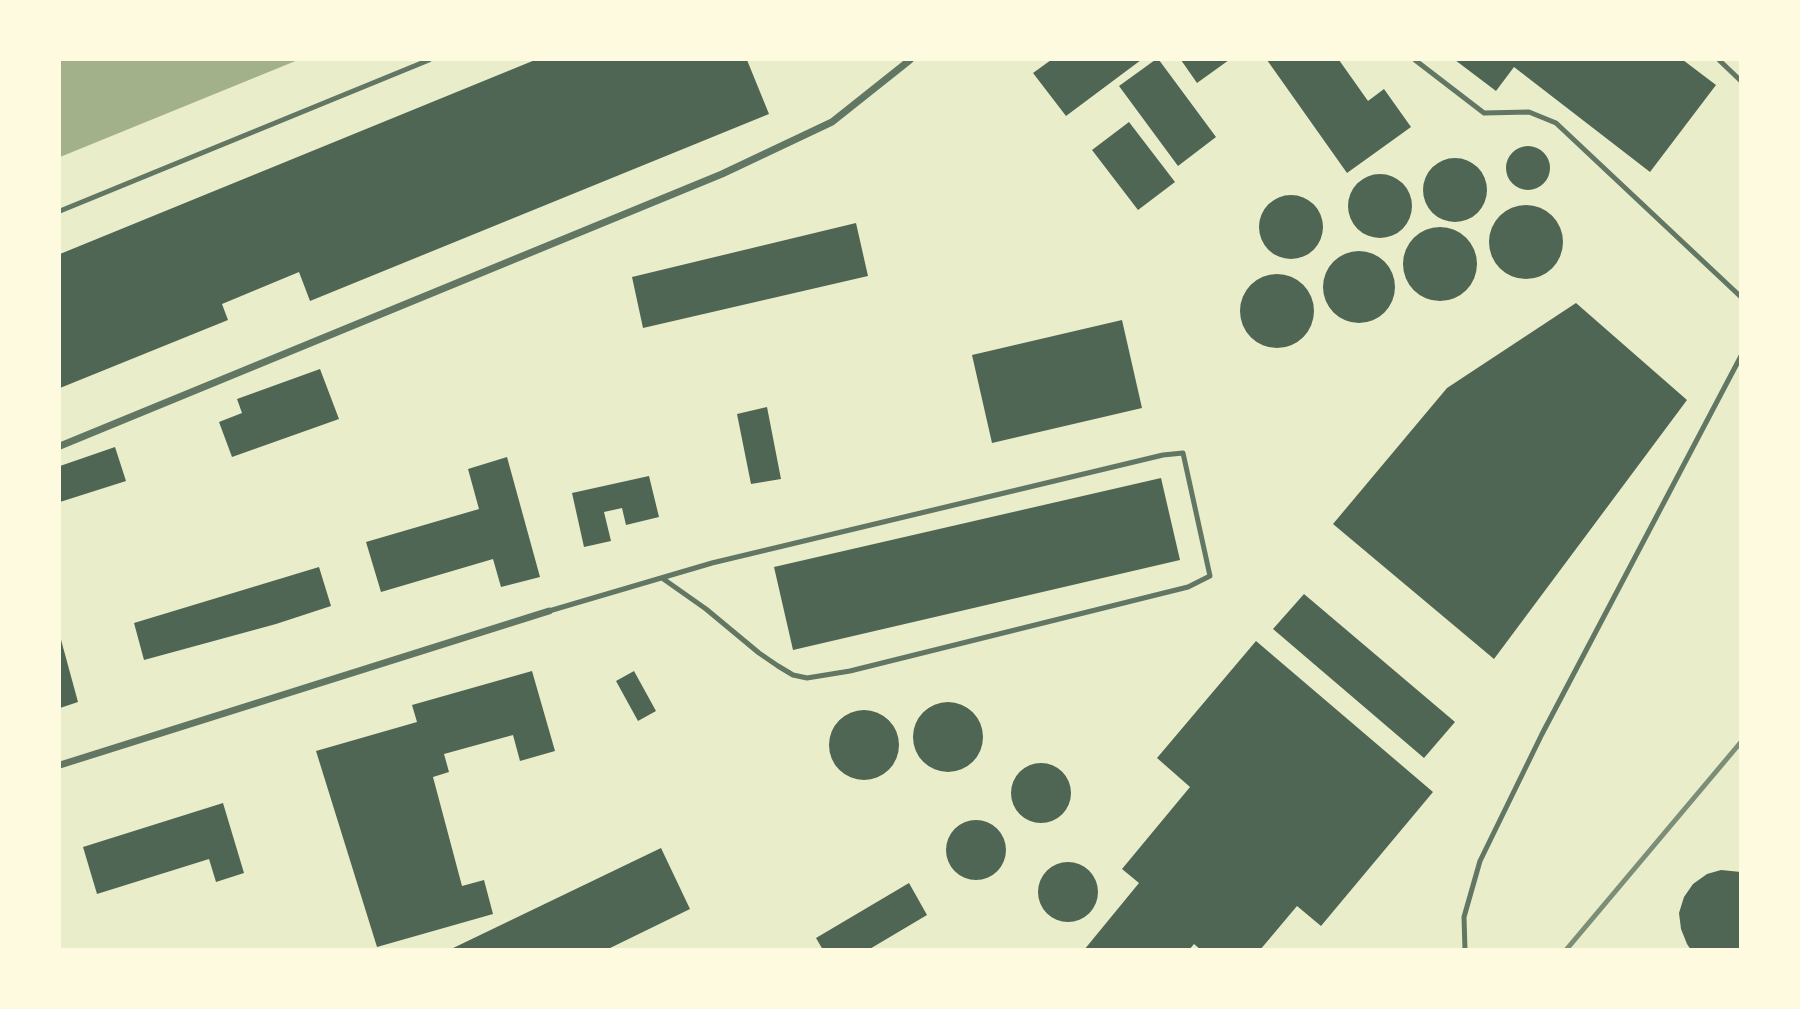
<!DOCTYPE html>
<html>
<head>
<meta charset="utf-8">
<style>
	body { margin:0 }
	#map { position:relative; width:1800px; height:1009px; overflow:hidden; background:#e9edc9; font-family:Signika,sans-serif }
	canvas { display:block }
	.frame { position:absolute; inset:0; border:61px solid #fefae0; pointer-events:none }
</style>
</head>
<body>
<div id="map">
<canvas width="1800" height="1009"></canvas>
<div class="frame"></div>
</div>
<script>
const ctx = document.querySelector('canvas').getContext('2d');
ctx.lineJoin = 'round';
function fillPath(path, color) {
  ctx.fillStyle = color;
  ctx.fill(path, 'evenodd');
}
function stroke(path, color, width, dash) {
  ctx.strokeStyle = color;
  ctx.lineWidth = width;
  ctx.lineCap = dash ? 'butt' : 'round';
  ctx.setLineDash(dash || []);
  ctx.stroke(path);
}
const water = new Path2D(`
	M60 60H298L60 157Z`);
const building = new Path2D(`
	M535 60H747L769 114 310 301 299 272 222 304 228 320 60 388V254Z
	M1051 60H1141L1066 116 1033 73Z
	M1155 60H1159L1216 137 1178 166 1119 86Z
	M1181 60H1229L1197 83Z
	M1267 60H1339L1368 101 1384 89 1411 127 1347 173Z
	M1455 60H1683L1716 85 1650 172 1514 67 1496 91Z
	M1129 122 1175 182 1138 210 1092 150Z
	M1506 168a22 22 0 1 1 44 0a22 22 0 1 1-44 0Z
	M1423 190a32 32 0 1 1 64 0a32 32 0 1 1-64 0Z
	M1348 206a32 32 0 1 1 64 0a32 32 0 1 1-64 0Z
	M1259 227a32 32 0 1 1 64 0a32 32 0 1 1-64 0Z
	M1489 242a37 37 0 1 1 74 0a37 37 0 1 1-74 0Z
	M856 223 868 276 643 328 632 277Z
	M1403 264a37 37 0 1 1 74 0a37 37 0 1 1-74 0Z
	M1323 287a36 36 0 1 1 72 0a36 36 0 1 1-72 0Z
	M1240 311a37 37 0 1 1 74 0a37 37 0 1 1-74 0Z
	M1576 303 1687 400 1494 659 1333 524 1447 388Z
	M1122 320 1142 408 992 443 972 355Z
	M320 369 339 419 232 457 219 422 242 413 237 399Z
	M767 407 781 479 751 484 737 414Z
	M115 447 126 481 60 502V466Z
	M507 457 540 577 501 587 493 559 381 592 366 542 479 509 468 469Z
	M649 476 659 517 626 525 622 508 604 512 611 541 584 547 572 493Z
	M1161 478 1180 560 793 650 774 567Z
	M319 567 331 606 276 624 144 660 134 623Z
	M1304 594 1455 722 1424 758 1273 629Z
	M60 636 78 702 60 708Z
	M1256 641 1433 792 1321 926 1297 906 1260 950H1201L1194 944 1189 950H1084L1139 883 1122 869 1190 787 1157 758Z
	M532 671 555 751 520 761 513 735 444 754 449 772 433 777 462 886 484 880 493 914 377 947 316 751 417 722 412 705Z
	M634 671 656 711 638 721 616 681Z
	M913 737a35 35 0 1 1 70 0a35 35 0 1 1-70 0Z
	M829 745a35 35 0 1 1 70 0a35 35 0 1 1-70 0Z
	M1011 793a30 30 0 1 1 60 0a30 30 0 1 1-60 0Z
	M223 803 244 873 216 882 209 859 97 894 83 847Z
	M946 850a30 30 0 1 1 60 0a30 30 0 1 1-60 0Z
	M661 848 690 909 606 950H449Z
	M1038 892a30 30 0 1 1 60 0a30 30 0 1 1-60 0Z
	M1721 870 1741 872V950H1691L1687 944 1681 929 1679 913 1684 897 1693 884 1707 874Z
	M909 883 927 915 868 950H823L816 938Z`);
const service = new Path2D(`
	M1415 60 1484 113 1529 112 1556 123 1741 297
	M1719 60 1741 81
	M60 211 429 60
	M549 611 712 563 1163 455 1183 453 1210 576 1188 587 850 671 807 678 793 675 778 666 759 653 706 609 662 578
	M1465 950 1464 917 1480 861 1542 734 1741 356`);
const minor = new Path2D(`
	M60 446 722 174 832 122 910 60
	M60 765 549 611`);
const rail = new Path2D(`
	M1566 950 1741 742`);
fillPath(water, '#a3b18a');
fillPath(building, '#4f6655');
stroke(service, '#617663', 5);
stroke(minor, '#617663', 7);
stroke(rail, '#7c8e77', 5);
</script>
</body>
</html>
